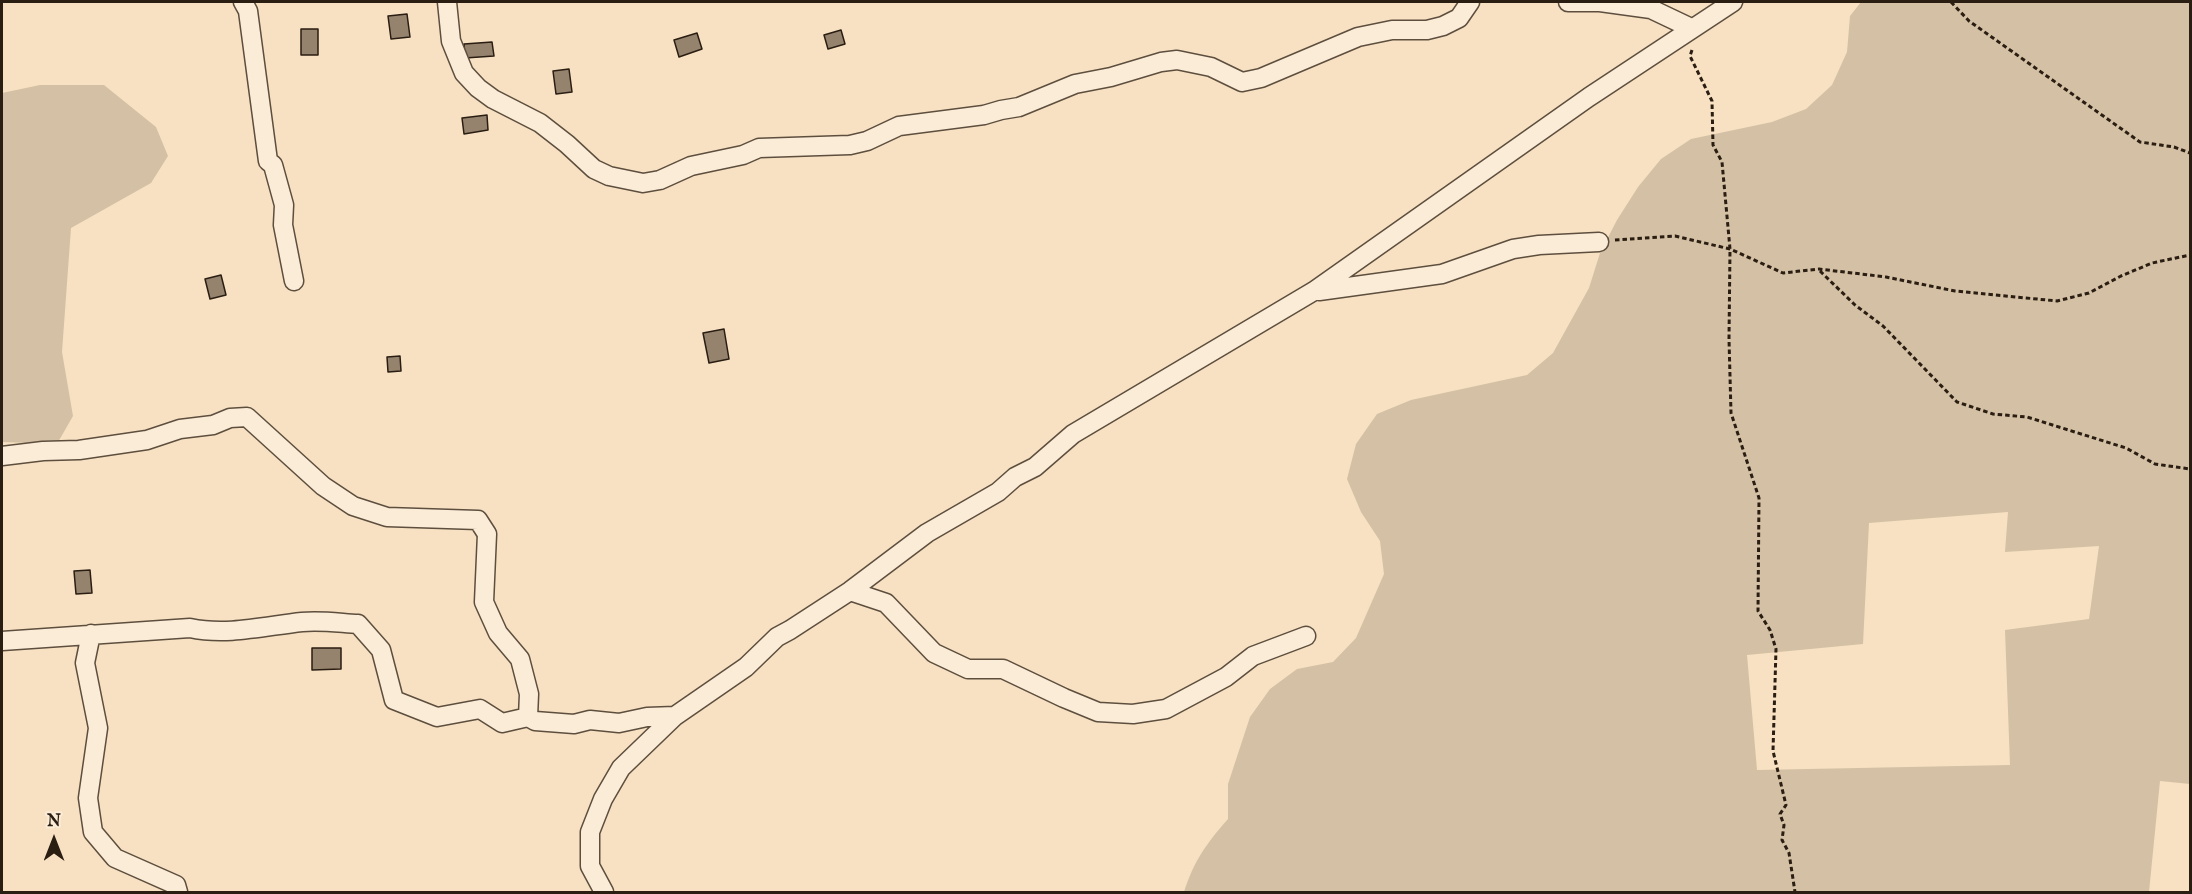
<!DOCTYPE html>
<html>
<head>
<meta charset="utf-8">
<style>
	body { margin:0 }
	#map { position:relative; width:2192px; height:894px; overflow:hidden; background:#f7e1c2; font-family:"IM FELL English",serif }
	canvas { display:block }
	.frame { position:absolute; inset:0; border:3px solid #2a1d12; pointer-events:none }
	.north { position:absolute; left:24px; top:810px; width:60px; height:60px; -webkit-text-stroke:4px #faecd7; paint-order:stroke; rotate:0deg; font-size:16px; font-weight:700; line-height:24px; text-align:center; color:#2a1d12 }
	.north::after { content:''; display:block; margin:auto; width:21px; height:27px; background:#2a1d12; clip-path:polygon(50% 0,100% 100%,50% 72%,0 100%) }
</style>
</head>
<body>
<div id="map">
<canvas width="2192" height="894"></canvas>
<div class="frame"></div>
<div class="north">N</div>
</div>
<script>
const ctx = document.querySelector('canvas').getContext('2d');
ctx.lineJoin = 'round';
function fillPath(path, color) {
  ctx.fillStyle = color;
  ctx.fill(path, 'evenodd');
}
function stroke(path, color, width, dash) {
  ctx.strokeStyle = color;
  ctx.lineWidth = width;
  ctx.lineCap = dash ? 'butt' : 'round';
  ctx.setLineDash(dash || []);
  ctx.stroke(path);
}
const green = new Path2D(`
	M1861 2H2190V784L2160 781 2149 892H1184C1194 861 1206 844 1228 819V784L1250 717 1270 689 1297 669 1333 662 1356 638 1384 574 1380 541 1361 512 1347 479 1356 444 1377 414 1411 400 1527 375 1553 353 1589 288 1600 253 1617 220 1638 187 1661 159 1691 139 1772 122 1806 109 1832 85 1847 52 1850 16ZM2008 512 2005 552 2099 546 2089 619 2005 630 2010 765 1757 770 1747 655 1863 644 1869 523Z
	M40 85H104L156 127 168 156 151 183 71 228 62 352 73 416 57 444 2 442V93Z`);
const building = new Path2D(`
	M407 14 410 37 391 39 388 16Z
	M301 29H318V55H301Z
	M841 30 845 44 828 49 824 35Z
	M697 33 702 49 679 57 674 40Z
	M492 42 494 56 465 58 464 44Z
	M569 69 572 92 556 94 553 71Z
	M487 115 488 130 464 134 462 118Z
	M221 275 226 295 210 299 205 279Z
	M724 329 729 359 709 363 703 333Z
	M400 356 401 371 388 372 387 357Z
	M90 570 92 593 76 594 74 571Z
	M312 648H341V669L312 670Z`);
const path = new Path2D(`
	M1951 2 1969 21 2140 142 2174 147 2190 153
	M1692 50 1690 56 1712 101 1713 145 1722 162 1730 249 1729 339 1731 413 1759 498 1758 611 1770 630 1776 649 1773 751 1786 805 1780 814 1784 825 1782 840 1789 853 1795 892
	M1615 240 1675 236 1730 249 1783 273 1819 269 1886 277 1955 291 2057 301 2089 293 2121 276 2152 263 2190 255
	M1820 271 1855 305 1883 326 1957 402 1993 414 2027 417 2126 448 2155 464 2190 469`);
const minor = new Path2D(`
	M243 2 248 11 268 161 273 165 284 205 283 225 294 281
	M447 2 451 41 464 73 478 88 493 99 540 123 567 144 594 169 609 176 643 183 660 180 691 166 743 155 759 148 850 145 867 141 899 126 984 115 1001 110 1019 107 1075 84 1111 77 1161 62 1177 60 1211 67 1242 82 1261 78 1358 37 1392 30H1427L1443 26 1459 18 1470 2
	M1568 2H1600L1651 9 1691 28
	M1319 291 1442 274 1513 249 1539 245 1599 242
	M2 456 43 451 79 450 147 440 180 429 213 425 230 418 247 417 323 486 353 506 387 517 478 520 487 534 484 602 498 633 520 659 529 694 528 717
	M850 591 886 603 934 653 968 669H1003L1064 698 1098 712 1133 714 1166 709 1226 677 1253 656 1306 636
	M91 634 85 663 98 728 88 798 93 832 115 858 176 885 178 892
	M2 641 190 628C227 636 265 626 302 622 320 620 340 623 358 624L381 650 394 700 437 717 480 709 502 723 528 717 535 721 574 724 590 720 619 723 647 717 675 716 746 667 777 637 790 630 850 591 927 533 998 492 1015 477 1035 467 1073 434 1314 291 1589 97 1733 2
	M604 892 590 866V832L603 799 621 768 675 716`);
fillPath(green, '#d4c0a4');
fillPath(building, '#95836e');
stroke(building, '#2a1d12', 1.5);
stroke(minor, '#5d4e3e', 21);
stroke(path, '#2a1d12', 3, [4.5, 3]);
stroke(minor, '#faecd7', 18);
</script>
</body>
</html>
